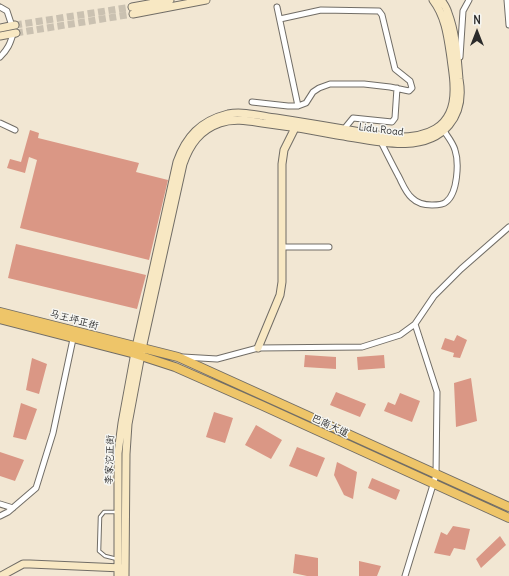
<!DOCTYPE html>
<html>
<head>
<meta charset="utf-8">
<style>
	body { margin:0 }
	#map { position:relative; width:509px; height:576px; overflow:hidden; background:#f2e7d3; font-family:Delius,sans-serif }
	canvas { display:block }
	.north { position:absolute; left:457px; top:12px; width:40px; height:40px; -webkit-text-stroke:3px #f6f6f2; paint-order:stroke; rotate:0deg; font-size:11px; font-weight:700; line-height:16px; text-align:center; color:#2b2b2b }
	.north::after { content:''; display:block; margin:auto; width:14px; height:18px; background:#2b2b2b; clip-path:polygon(50% 0,100% 100%,50% 72%,0 100%) }
</style>
</head>
<body>
<div id="map">
<canvas width="509" height="576"></canvas>
<div class="north">N</div>
</div>
<script>
const ctx = document.querySelector('canvas').getContext('2d');
ctx.lineJoin = 'round';
function fillPath(path, color) {
  ctx.fillStyle = color;
  ctx.fill(path, 'evenodd');
}
function stroke(path, color, width, dash) {
  ctx.strokeStyle = color;
  ctx.lineWidth = width;
  ctx.lineCap = dash ? 'butt' : 'round';
  ctx.setLineDash(dash || []);
  ctx.stroke(path);
}
function label(font, color, halo, rows, align = 'center') {
  ctx.font = font + ' Delius,"LXGW WenKai TC",sans-serif';
  ctx.lineWidth = 3;
  ctx.setLineDash([]);
  ctx.textBaseline = 'middle';
  ctx.strokeStyle = halo;
  ctx.fillStyle = color;
  for (const [text, x, y, turn = 0] of rows) {
    ctx.save();
    ctx.translate(x, y);
    ctx.rotate((+turn || 0) * Math.PI / 180);
    ctx.textAlign = isNaN(turn) ? turn : align;
    if (halo) ctx.strokeText(text, 0, 0);
    ctx.fillText(text, 0, 0);
    ctx.restore();
  }
}
const building = new Path2D(`
	M30 130 39 133 38 138 139 163 136 172 168 180 149 260 20 228 37 160 29 157 25 173 7 168 10 159 21 162Z
	M16 244 146 275 137 309 8 278Z
	M457 335 467 340 460 358 453 357 454 353 441 349 445 338 454 341Z
	M305 355 336 357V369L304 367Z
	M384 355 385 368 358 370 357 357Z
	M32 358 47 364 39 394 26 390Z
	M471 378 477 421 456 427 454 383Z
	M336 392 366 404 360 417 330 405Z
	M400 393 420 401 412 422 384 411 388 402 395 405Z
	M21 403 37 409 26 440 13 437Z
	M214 412 233 418 225 443 206 437Z
	M256 425 282 440 271 459 245 445Z
	M297 447 325 458 317 477 289 466Z
	M0 452 24 460 15 481 0 476Z
	M337 462 357 472 353 499 344 495 334 475Z
	M372 478 400 490 396 500 368 488Z
	M453 526 470 529 465 550 454 548 450 556 434 553 441 532 447 535Z
	M500 536 506 545 481 568 476 559Z
	M295 554 318 558V576H307L293 573Z
	M359 561 381 566 377 576H359Z`);
const secondaryTunnel = new Path2D(`
	M15 25 132 7
	M16 33 133 14`);
const lane = new Path2D(`
	M117 512H104L100 517 99 551 105 556 117 559`);
const street = new Path2D(`
	M507 0 509 25
	M0 7 7 11 12 26
	M277 7 298 106
	M0 57C8 49 10 44 13 34
	M460 57 463 11 469 0
	M252 102 288 106H298L306 103 313 92 319 88 330 84H364L390 87 409 91 412 88 410 81 395 69 382 15 379 11 321 10 280 19
	M0 123 15 130
	M344 129 353 118 392 122 395 118 397 88
	M381 142C387 154 393 166 399 177 403 185 406 193 412 198 417 203 425 205 432 205 436 205 443 205 446 202 458 193 459 162 455 150 453 143 448 137 444 131
	M282 247H329
	M183 357 217 359 258 348 362 347 400 335 415 324 434 296 461 269 509 227
	M0 504 13 508
	M0 516 8 512 36 488 53 433 73 339
	M405 576 436 475 437 392 415 324`);
const secondary = new Path2D(`
	M132 7 170 0
	M133 14 206 0
	M0 28 15 25
	M0 36 16 33
	M258 348 280 295 282 282V164L284 150 297 124
	M1 576 23 564H30L122 568
	M118 576V453L122 423 136 347 177 162C186 137 200 121 228 114 243 111 261 116 276 118 314 124 351 130 388 137 425 139 456 130 454 86 454 77 452 67 451 58 448 38 446 17 433 0
	M125 576 126 454 128 424 142 349 183 164C190 144 200 130 220 123 234 118 249 121 262 123 287 126 312 130 337 135 371 140 423 156 449 125 460 112 462 96 459 79 457 57 456 34 448 13 447 9 444 4 441 0`);
const primary = new Path2D(`
	M0 312 178 357 509 507
	M0 319 135 354 175 367 261 405 509 518`);
const streetNames = [
	["Lidu Road",381,130,7],
	["马王坪正街",74,320,15],
	["巴南大道",330,426,25],
	["李家沱正街",110,460,-88]
];
fillPath(building, '#da9785');
stroke(secondaryTunnel, '#cac1b1', 7, [7, 3.5]);
stroke(lane, '#716d66', 4.5);
stroke(street, '#716d66', 7);
stroke(secondary, '#716d66', 9);
stroke(primary, '#716d66', 10);
stroke(lane, '#fff', 2.5);
stroke(street, '#fff', 5);
stroke(secondary, '#f8e8c3', 7);
stroke(primary, '#eec569', 8);
label('10px', '#2b2b2b', '#f6f6f2', streetNames);
</script>
</body>
</html>
